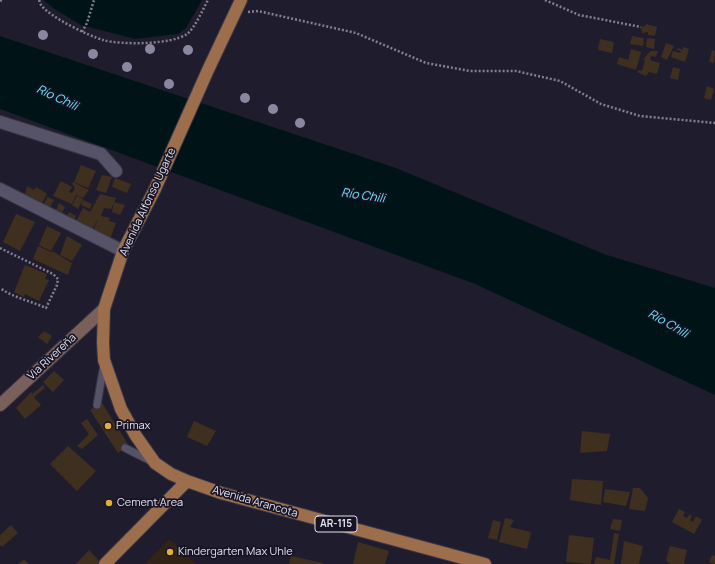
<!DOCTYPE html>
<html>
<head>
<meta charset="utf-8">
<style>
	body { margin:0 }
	canvas { display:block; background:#1f1c2e }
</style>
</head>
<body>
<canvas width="715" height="564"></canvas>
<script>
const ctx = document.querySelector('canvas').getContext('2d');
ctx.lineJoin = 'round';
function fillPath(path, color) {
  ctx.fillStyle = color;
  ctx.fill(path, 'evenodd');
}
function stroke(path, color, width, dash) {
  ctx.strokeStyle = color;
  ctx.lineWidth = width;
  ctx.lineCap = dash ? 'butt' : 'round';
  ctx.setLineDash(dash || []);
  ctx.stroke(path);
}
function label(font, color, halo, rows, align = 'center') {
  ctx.font = font + ' Manrope,sans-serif';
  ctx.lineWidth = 3.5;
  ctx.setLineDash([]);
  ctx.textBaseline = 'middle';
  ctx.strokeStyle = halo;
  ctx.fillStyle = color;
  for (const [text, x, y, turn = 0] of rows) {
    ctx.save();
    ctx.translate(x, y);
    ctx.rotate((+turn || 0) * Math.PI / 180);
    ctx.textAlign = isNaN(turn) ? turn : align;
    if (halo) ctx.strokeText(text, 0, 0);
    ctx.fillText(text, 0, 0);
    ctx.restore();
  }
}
const education = new Path2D(`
	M169 539 196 564H145Z`);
const water = new Path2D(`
	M43 0H202L186 28 178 34 135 39 81 25 56 10Z
	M0 36 396 168 604 254 715 288V395L475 284 0 109Z`);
const building = new Path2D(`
	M646 24 657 27 655 36 648 35V32L642 33 641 27 645 26Z
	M632 36 644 38 643 46 630 44Z
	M647 38 655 39 654 49 646 47Z
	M600 39 614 42 612 53 598 50Z
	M666 43 674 46 667 60 661 57Z
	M683 47 689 49 685 62 671 57 673 51 680 53 681 51 677 50 678 48 683 50Z
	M631 49 641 52 636 70 617 64 619 57 628 60Z
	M712 50 715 51 714 63 709 62Z
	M650 51H658L656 57 651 56 650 60 660 63 657 74 649 72 646 76 637 72 639 70 642 71 645 61 643 60Z
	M673 67 680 69 678 80 670 78Z
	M707 86 714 89 711 100 704 98Z
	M81 165 96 171 88 188 74 182Z
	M102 175 112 177 106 193 96 190Z
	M115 178 131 184 127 193 112 187Z
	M61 181 72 187 69 192 72 193 75 188 72 184 73 182 89 190 83 198 76 195 72 204 53 196Z
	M27 186 34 190 36 187 47 194 42 203 25 195Z
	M100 194 116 198 111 209 104 208 101 216 110 218 109 221 116 223 110 239 93 232 98 218 91 233 75 223 83 208 90 212Z
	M77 196 83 199 78 209 72 205Z
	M48 197 54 200 49 209 43 205Z
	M83 200 92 204 90 209 81 205Z
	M114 202 125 205 120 215 112 212Z
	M59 203 65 207 61 215 55 212Z
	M69 212 76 216 73 223 66 219Z
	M16 214 35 222 20 251 3 242Z
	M47 226 61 233 51 251 39 245Z
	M67 236 82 245 72 261 60 255Z
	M38 246 51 252 48 258 52 251 72 263 68 275 33 259Z
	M25 265 47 274 45 279 49 280 39 301 25 294 24 297 14 292Z
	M44 331 52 336 47 344 38 337Z
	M54 371 64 380 53 392 43 382Z
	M43 385 45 388 34 397 41 405 25 419 16 408 31 392 32 394Z
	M102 403 129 446 118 453 90 410Z
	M87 419 98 435 82 449 77 446 89 434 81 423Z
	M194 421 216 431 207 446 187 437Z
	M582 431 610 434 607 451 580 453Z
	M68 446 96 471 77 491 50 464Z
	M572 479 603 481 601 505 570 500Z
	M633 488H640L648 498 645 511 629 509Z
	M605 489 630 492 626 506 603 502Z
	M679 509 685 512 683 516 687 518 690 514 692 516 690 520 693 522 696 516 702 520 694 534 672 522Z
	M505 518 514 520 510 527 531 532 527 549 499 542Z
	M613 519 622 520 620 531 610 529Z
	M493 520 501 522 497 540 488 538Z
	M11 525 18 533 2 547 0 545V535Z
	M614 533 619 534 614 564H594L596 557 610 560Z
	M569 535 594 538 591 564 566 562Z
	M624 541 643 546 639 564H621Z
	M358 542 389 551 385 564H353Z
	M670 546 687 550 684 564H670L666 560Z
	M89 550 100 562 97 564H76Z
	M712 555 715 556V564L709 562Z
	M291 556 323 563V564H289Z
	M24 559 29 564H18Z`);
const path = new Path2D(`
	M39 0C40 2 40 4 42 6 50 17 89 36 103 40 121 45 171 45 187 34 195 28 203 9 208 0
	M545 0 579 15 641 27
	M0 1 2 0
	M248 12 258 11 356 33 426 63 470 71H516L560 81 601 104 640 116 715 123
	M82 32 87 23 94 0
	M0 248 53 274 58 279 57 285 46 308C31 301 14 298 0 288`);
const lane = new Path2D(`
	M97 405 104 364
	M125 448 151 461`);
const street = new Path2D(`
	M0 122 101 154 116 171
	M0 189 123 251`);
const secondary = new Path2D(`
	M0 405 104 309`);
const primary = new Path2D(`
	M241 0 208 70 155 189 123 251 104 309 103 343 104 360 121 409 136 436 155 463 171 474 187 481 221 493 485 564
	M105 564 187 481`);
const trees = [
	[43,35],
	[150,49],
	[188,50],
	[93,54],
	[127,67],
	[169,84],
	[245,98],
	[273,109],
	[300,123]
];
const markers = [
	[108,426,4,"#e2af34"],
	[109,503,4,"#e2af34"],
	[170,552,4,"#e2af34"]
];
const shields = [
	[336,524,42]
];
const shieldNames = [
	["AR-115",336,524]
];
const streetNames = [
	["Avenida Alfonso Ugarte",148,202,-65],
	["Via Rivereña",52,357,-43],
	["Avenida Arancota",255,502,16]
];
const poiNames = [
	["Primax",116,426],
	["Cement Area",117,503],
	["Kindergarten Max Uhle",178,552]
];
const waterNames = [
	["Río Chili",57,98,25],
	["Río Chili",363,196,8],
	["Río Chili",668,324,30]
];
fillPath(education, '#312316');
fillPath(water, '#001418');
fillPath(building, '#3e2f1e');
stroke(lane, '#393746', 9);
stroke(street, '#393746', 14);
stroke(secondary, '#393746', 14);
stroke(primary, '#393746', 14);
stroke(path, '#82808f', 2.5, [2, 2]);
stroke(lane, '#565268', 7);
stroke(street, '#565268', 12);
stroke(secondary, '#7a605a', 12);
stroke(primary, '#9d6e4c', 12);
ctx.fillStyle = '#8b87a1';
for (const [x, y] of trees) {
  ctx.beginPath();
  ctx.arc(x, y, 5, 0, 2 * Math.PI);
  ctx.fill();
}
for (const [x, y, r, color] of markers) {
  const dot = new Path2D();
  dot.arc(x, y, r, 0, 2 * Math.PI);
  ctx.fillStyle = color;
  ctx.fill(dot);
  stroke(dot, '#161324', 1.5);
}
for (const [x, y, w] of shields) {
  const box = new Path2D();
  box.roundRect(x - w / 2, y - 8, w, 16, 3);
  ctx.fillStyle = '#161324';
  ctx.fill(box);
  stroke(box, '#e4e3ef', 1);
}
label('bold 10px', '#e4e3ef', null, shieldNames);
label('11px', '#e4e3ef', '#161324', streetNames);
label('11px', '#e4e3ef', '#161324', poiNames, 'left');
label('italic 12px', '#6de3f9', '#161324', waterNames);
</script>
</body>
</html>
